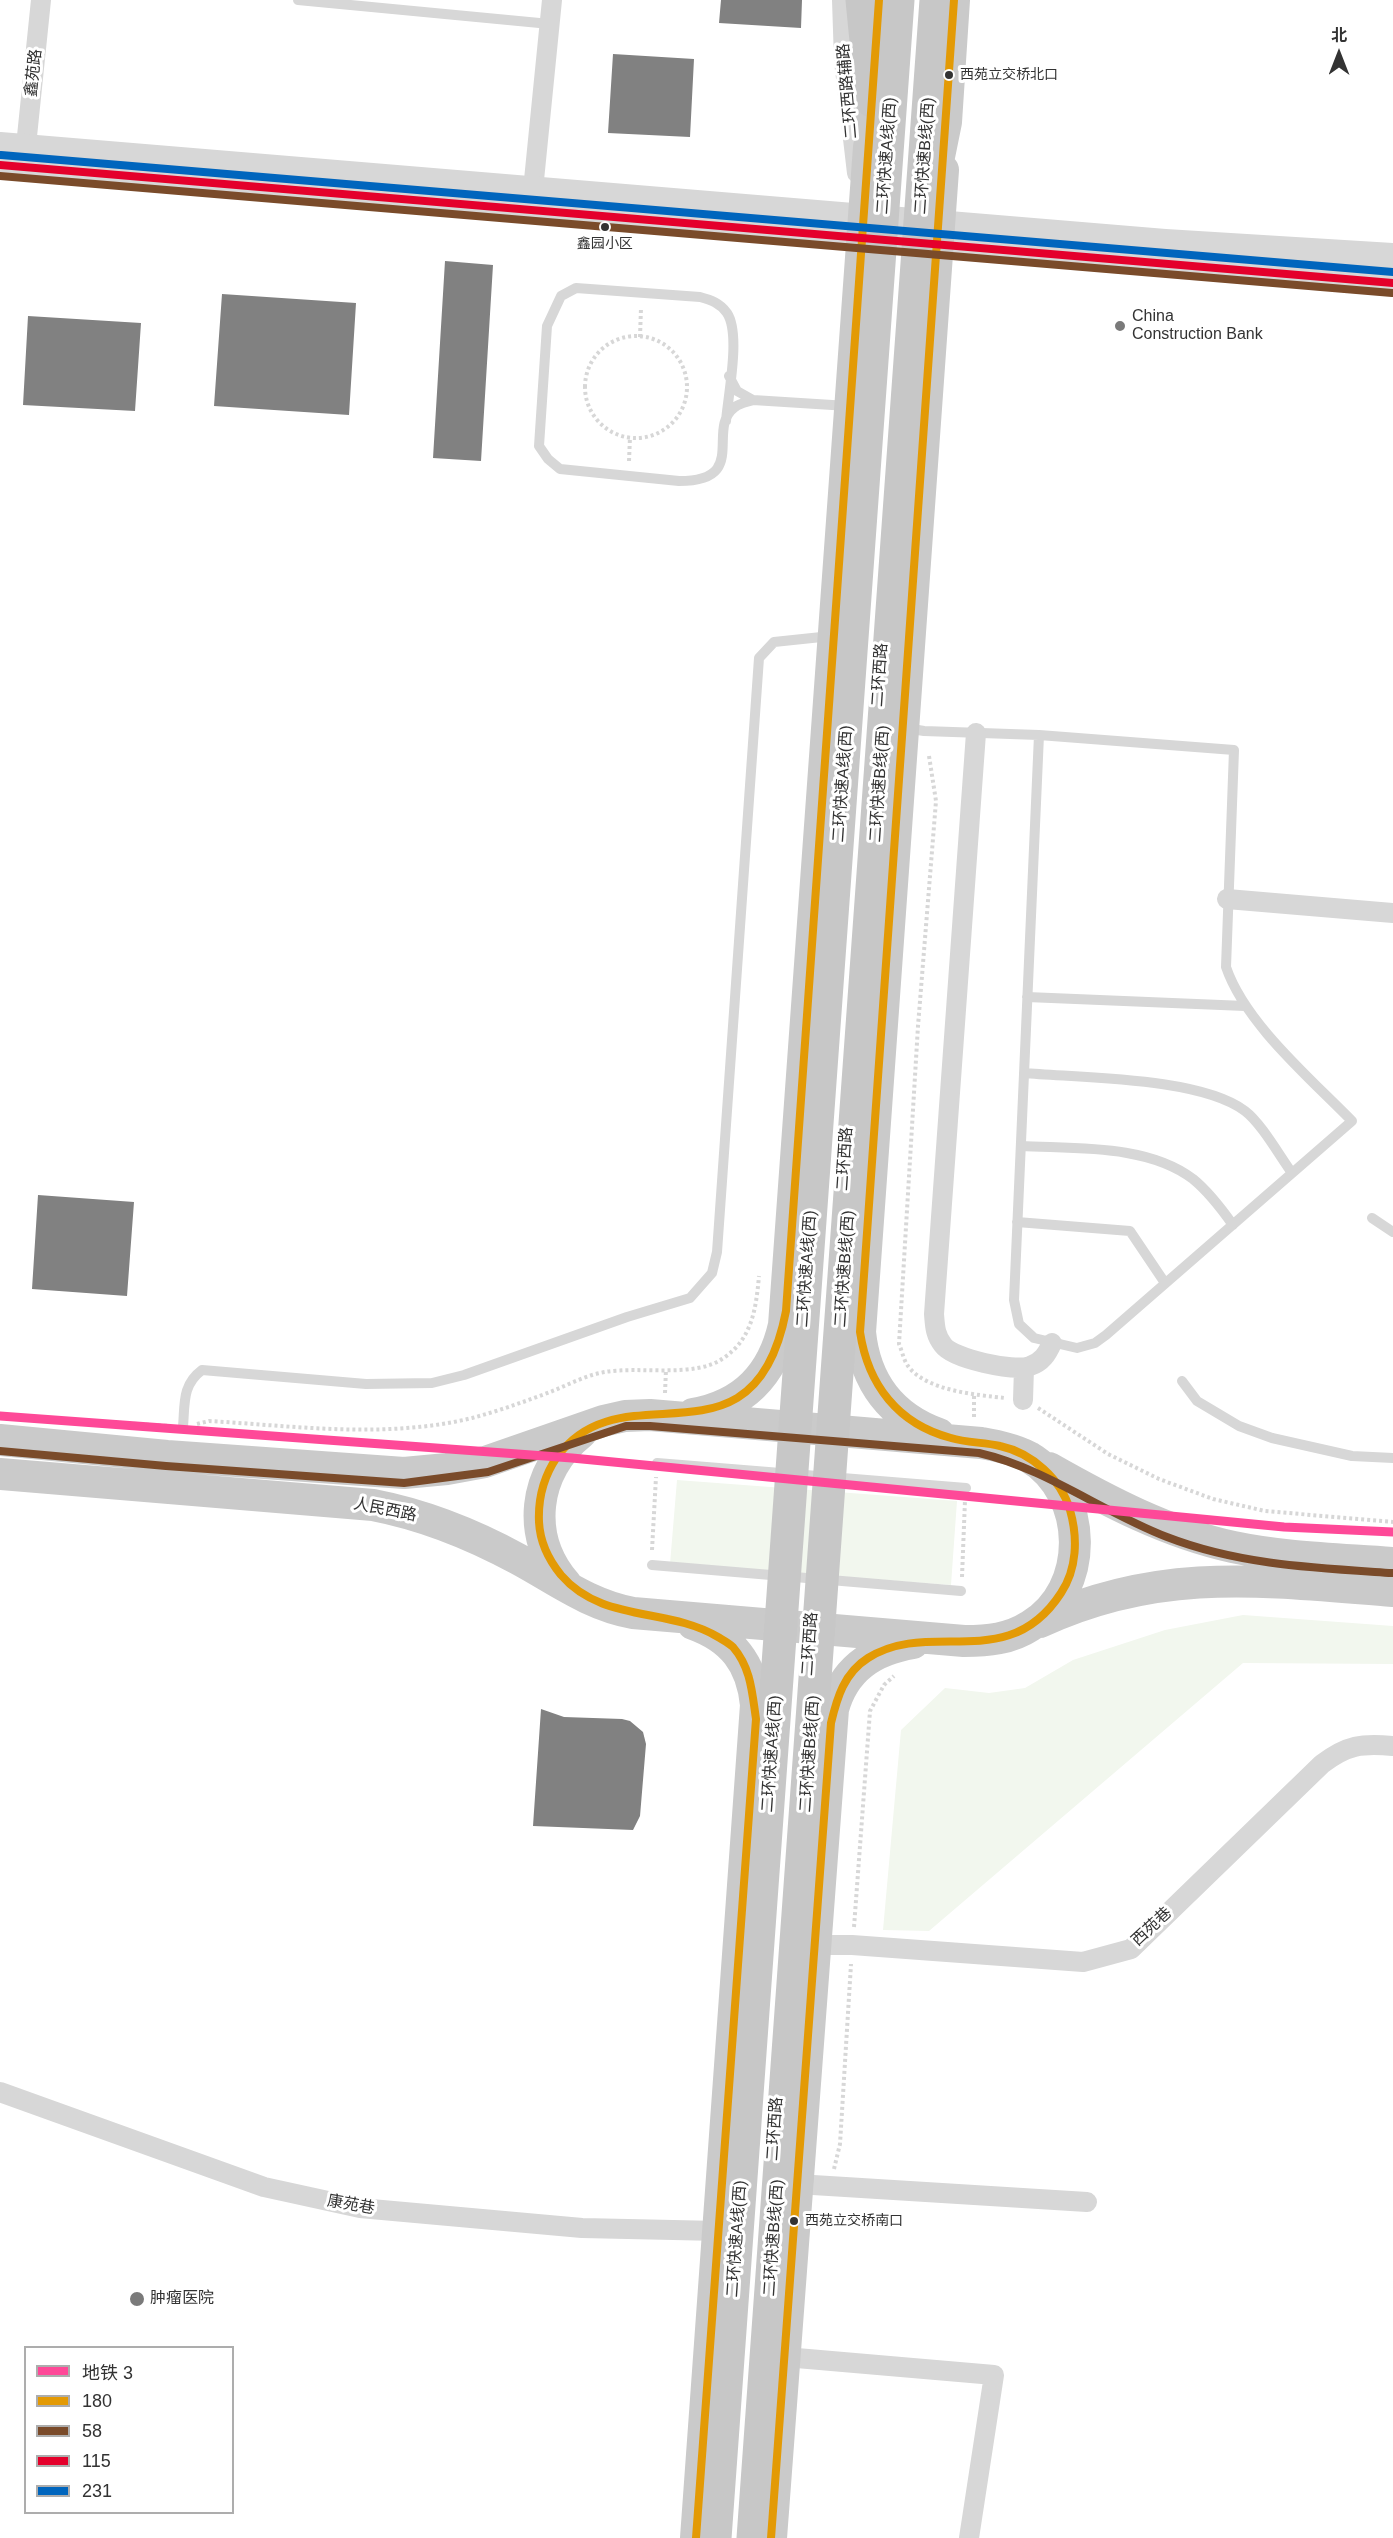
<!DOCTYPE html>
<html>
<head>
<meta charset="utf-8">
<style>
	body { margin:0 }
	#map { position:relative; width:1393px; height:2538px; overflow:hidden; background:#fff; font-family:Helvetica,"Noto Sans SC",sans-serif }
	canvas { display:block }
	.legend { position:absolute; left:24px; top:2346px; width:210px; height:168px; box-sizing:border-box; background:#fff; border:2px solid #adadad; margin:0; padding:8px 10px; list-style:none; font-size:18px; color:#333 }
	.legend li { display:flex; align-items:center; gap:12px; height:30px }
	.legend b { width:30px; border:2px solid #adadad }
	.north { position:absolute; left:1309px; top:24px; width:60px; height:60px; -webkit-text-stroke:4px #fff; paint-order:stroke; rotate:0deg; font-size:16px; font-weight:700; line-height:24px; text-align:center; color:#333 }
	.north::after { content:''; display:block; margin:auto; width:21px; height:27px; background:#333; clip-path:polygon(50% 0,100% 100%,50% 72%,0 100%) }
</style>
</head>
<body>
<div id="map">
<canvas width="1393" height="2538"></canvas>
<ul class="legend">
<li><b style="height:8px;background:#fe4998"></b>地铁 3</li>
<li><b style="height:8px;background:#e39a05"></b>180</li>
<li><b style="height:8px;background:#7a4b2a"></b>58</li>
<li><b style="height:8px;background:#e4002b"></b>115</li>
<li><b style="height:8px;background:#0065bd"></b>231</li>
</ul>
<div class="north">北</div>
</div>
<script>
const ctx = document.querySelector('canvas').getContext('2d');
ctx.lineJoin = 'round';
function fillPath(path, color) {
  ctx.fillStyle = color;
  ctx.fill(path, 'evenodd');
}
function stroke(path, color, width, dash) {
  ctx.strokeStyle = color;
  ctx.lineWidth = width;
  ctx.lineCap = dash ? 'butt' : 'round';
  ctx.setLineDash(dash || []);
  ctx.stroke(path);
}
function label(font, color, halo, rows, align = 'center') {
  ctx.font = font + ' Helvetica,"Noto Sans SC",sans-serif';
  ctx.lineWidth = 6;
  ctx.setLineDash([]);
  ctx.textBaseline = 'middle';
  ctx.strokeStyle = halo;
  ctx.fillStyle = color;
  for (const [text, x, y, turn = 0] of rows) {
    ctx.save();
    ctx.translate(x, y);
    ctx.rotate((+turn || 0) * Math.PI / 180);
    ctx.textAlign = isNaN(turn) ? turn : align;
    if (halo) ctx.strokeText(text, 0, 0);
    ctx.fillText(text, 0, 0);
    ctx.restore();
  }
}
const green = new Path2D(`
	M677 1480 957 1501 951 1585 670 1564Z
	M1243 1615 1393 1626V1664L1243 1663 929 1931 883 1930 901 1730 945 1688 989 1693 1025 1688 1073 1660 1165 1630Z`);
const building = new Path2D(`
	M721 0H802L801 28 719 23Z
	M613 54 694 59 690 137 608 133Z
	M445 261 493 265 481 461 433 458Z
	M222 294 356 303 349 415 214 406Z
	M28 316 141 323 135 411 23 405Z
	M38 1195 134 1202 127 1296 32 1289Z
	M541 1709 564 1717 622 1719 630 1721 643 1732 646 1744 640 1816 633 1830 533 1826Z`);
const path = new Path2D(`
	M585 387a51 51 0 1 1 102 0a51 51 0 1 1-102 0Z
	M640 337 641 308
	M629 461 630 437
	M929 756 936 801 918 1026 899 1344C902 1351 904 1361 908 1366 926 1391 978 1395 1005 1398
	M665 1393 666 1369
	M1038 1408 1108 1454 1159 1479 1213 1499 1265 1511 1393 1522
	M974 1417V1395
	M104 1422 169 1426
	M197 1424 209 1421C296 1426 386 1439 472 1418 498 1411 524 1402 550 1392 568 1385 586 1375 605 1372 639 1366 694 1378 722 1359 752 1340 756 1309 759 1276
	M652 1550 656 1477
	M962 1577 965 1500
	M854 1927 870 1711 884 1685 894 1676
	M834 2169 840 2144 851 1964`);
const service = new Path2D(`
	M298 0 550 24
	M753 400 848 406
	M726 421C728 395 741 334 727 313 720 303 711 300 700 297L576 288 561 296 547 326 539 446 548 459 560 469 679 481C750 481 705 429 735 407 740 403 748 402 753 400L737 391 729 376
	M906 728 924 731 1039 735 1234 750 1226 967C1245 1023 1310 1078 1352 1121L1106 1335 1095 1343 1077 1348 1034 1338 1019 1324 1014 1300 1039 735
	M1027 997 1245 1006
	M1024 1073C1080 1078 1200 1077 1245 1111 1261 1123 1279 1155 1292 1173
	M1021 1146C1075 1149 1147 1144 1193 1179 1209 1192 1221 1208 1233 1225
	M1372 1218 1393 1232
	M1017 1222 1130 1231 1165 1283
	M1182 1381 1197 1401 1239 1426 1272 1438 1352 1456 1393 1458
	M183 1427C185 1403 182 1385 202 1370L366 1384 432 1383 464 1375 627 1317 690 1298 712 1273 717 1252 759 658 774 642 831 636
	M657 1463 966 1488
	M652 1565 961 1591`);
const minor = new Path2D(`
	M842 0 844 61 857 173
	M26 146 41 0
	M533 190 552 0
	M976 733 934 1314C935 1326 935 1335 943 1345 953 1359 1014 1372 1030 1366 1042 1362 1047 1354 1052 1343
	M1227 899 1393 913
	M1023 1400 1024 1368
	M815 1945H852L1083 1962 1131 1949 1322 1764C1347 1745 1362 1743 1393 1746
	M0 2092 264 2187 360 2208 582 2228 719 2231
	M797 2184 1087 2202
	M785 2357 994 2375 969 2538`);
const tertiary = new Path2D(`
	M0 145 1165 242 1393 256
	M0 165 1393 283`);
const primary = new Path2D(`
	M875 170 872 114 879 0
	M932 191 946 122 954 0
	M693 1414C744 1405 773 1374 784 1325L869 147
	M939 1434C891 1417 865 1382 860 1332L943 170
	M0 1440 167 1456 404 1473 447 1469 485 1462 603 1421 625 1416 650 1415 981 1443C997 1446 1014 1449 1029 1457 1089 1493 1091 1590 1030 1626 1010 1639 988 1641 964 1641L633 1613C589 1605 557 1580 518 1559 472 1534 425 1515 373 1505L0 1474
	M1049 1468C1107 1501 1168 1533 1233 1547 1285 1558 1340 1559 1393 1563
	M566 1584C525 1537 533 1471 581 1433
	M1040 1622C1161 1566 1265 1581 1393 1591
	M693 1624C732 1638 752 1663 756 1705L696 2538
	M771 2538 833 1709C844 1669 872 1650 913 1643`);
const trunk = new Path2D(`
	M862 0 872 101
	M715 2538 898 0
	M753 2538 936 0`);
const bus1 = new Path2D(`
	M696 2538 756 1719C752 1692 751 1668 733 1647 729 1643 723 1640 718 1637 668 1607 602 1623 561 1575 548 1559 540 1542 539 1522 538 1499 544 1476 557 1457 623 1365 754 1479 786 1311L879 0
	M771 2538 831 1723C837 1698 844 1673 868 1658 931 1618 1008 1675 1061 1593 1077 1569 1078 1538 1070 1510 1061 1479 1032 1453 1000 1446 984 1442 967 1443 951 1438 898 1424 868 1385 860 1332L954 0`);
const bus2 = new Path2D(`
	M0 176 1392 293
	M0 1451 166 1466 404 1483 488 1472 626 1426H650L979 1453C1045 1468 1104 1513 1167 1537 1239 1565 1316 1568 1392 1573`);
const bus3 = new Path2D(`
	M0 165 1393 283`);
const bus4 = new Path2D(`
	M1 155 1393 272`);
const metro1 = new Path2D(`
	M0 1416 572 1458 1284 1527 1393 1532`);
const markers = [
	[949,75,5,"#333"],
	[605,227,5,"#333"],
	[1120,326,6,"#7a7a7a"],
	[794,2221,5,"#333"],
	[137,2299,8,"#7a7a7a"]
];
const busNames = [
	["西苑立交桥北口",960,75],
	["鑫园小区",605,244,"center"],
	["西苑立交桥南口",805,2221]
];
const streetNames = [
	["鑫苑路",34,73,-84],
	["二环西路辅路",848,91,-95],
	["二环快速A线(西)",887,156,-86],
	["二环快速B线(西)",925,156,-86],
	["二环西路",880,675,-86],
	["二环快速A线(西)",843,784,-86],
	["二环快速B线(西)",880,784,-86],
	["二环西路",845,1159,-86],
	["二环快速A线(西)",807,1269,-86],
	["二环快速B线(西)",845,1269,-86],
	["人民西路",385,1510,11],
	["二环西路",810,1644,-86],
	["二环快速A线(西)",772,1754,-86],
	["二环快速B线(西)",810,1754,-86],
	["西苑巷",1152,1927,-43],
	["二环西路",775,2129,-86],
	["康苑巷",351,2205,10],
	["二环快速B线(西)",774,2238,-86],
	["二环快速A线(西)",737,2239,-86]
];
const poiNames = [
	["China",1132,317],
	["Construction Bank",1132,335],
	["肿瘤医院",150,2299]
];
fillPath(green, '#f2f7ee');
fillPath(building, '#818181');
stroke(path, '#d7d7d7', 4, [3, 3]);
stroke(service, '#d7d7d7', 10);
stroke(minor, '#d7d7d7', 20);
stroke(tertiary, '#d7d7d7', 26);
stroke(primary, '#cacaca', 32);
stroke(trunk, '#c7c7c7', 33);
stroke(bus1, '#e39a05', 8);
stroke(bus2, '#7a4b2a', 8);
stroke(bus3, '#e4002b', 8);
stroke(bus4, '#0065bd', 8);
stroke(metro1, '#fe4998', 9);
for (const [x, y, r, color] of markers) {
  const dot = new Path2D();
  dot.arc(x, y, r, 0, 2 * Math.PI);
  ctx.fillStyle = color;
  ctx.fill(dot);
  stroke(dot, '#fff', 2);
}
label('14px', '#333', '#fff', busNames, 'left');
label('16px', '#333', '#fff', streetNames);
label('16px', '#333', '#fff', poiNames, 'left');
</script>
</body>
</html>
